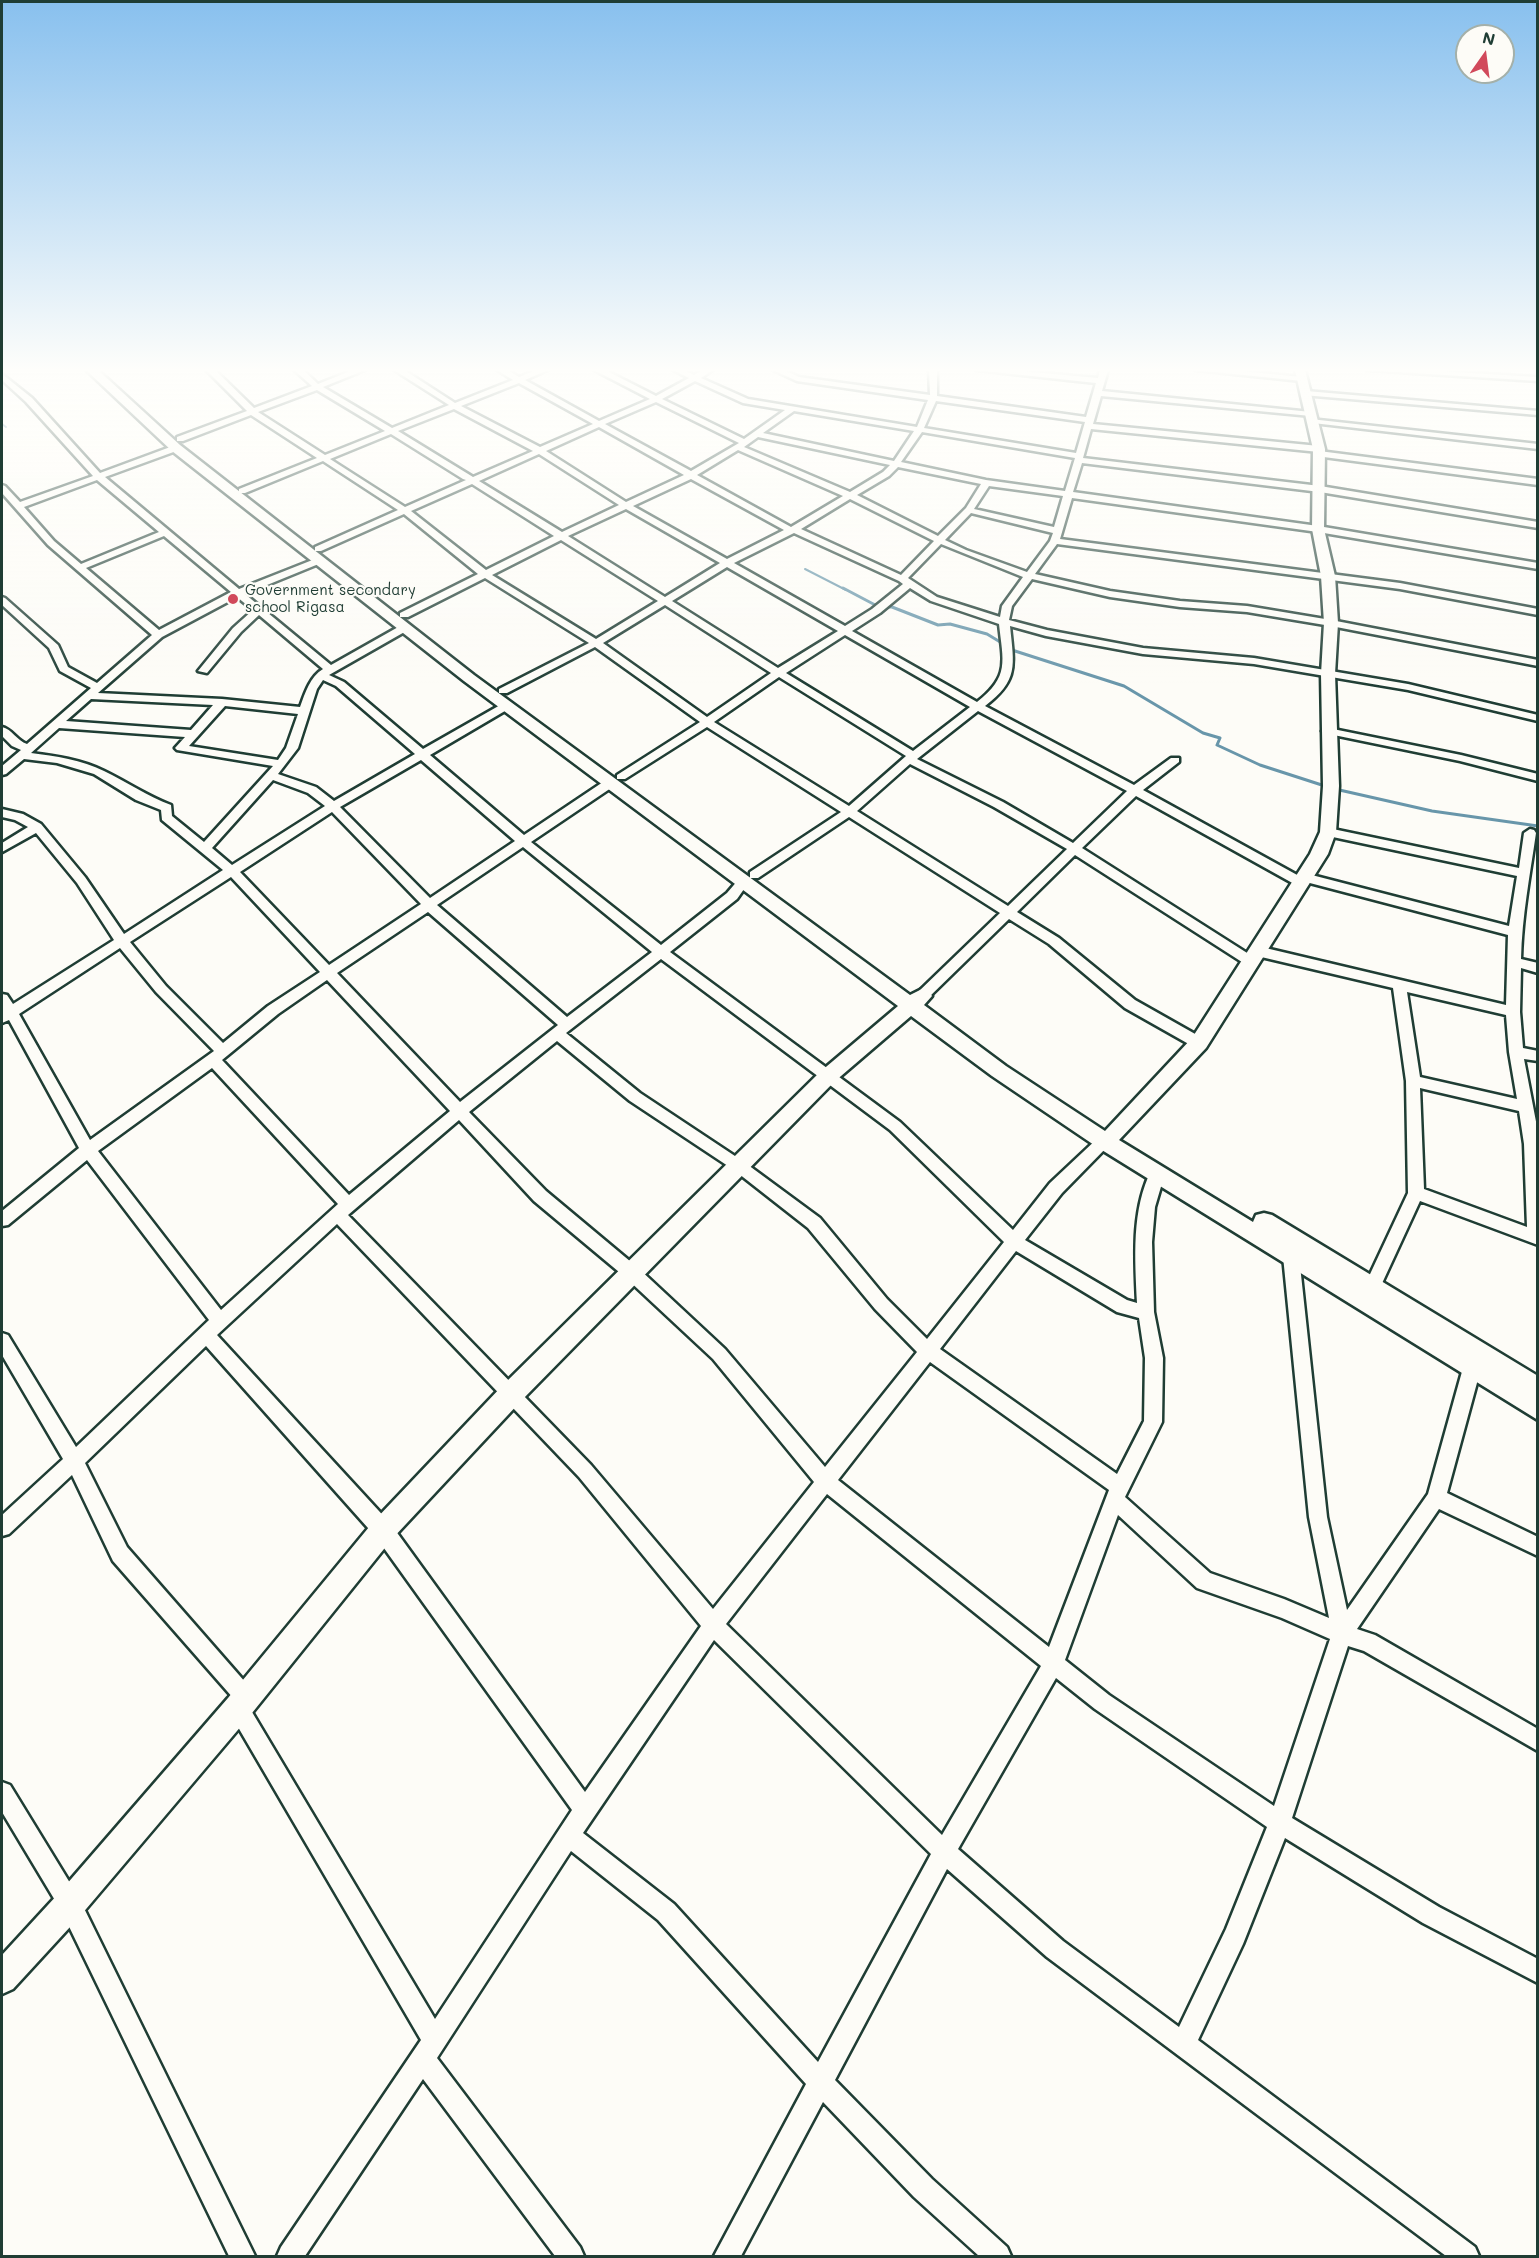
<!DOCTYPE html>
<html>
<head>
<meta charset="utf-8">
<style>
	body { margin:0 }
	#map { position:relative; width:1539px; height:2258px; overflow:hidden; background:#fdfcf7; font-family:Mali,sans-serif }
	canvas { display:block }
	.frame { position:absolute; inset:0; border:3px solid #1f3d34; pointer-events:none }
	.north { position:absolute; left:1455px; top:24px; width:60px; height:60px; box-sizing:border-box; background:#fdfcf7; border:2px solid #a4b0a9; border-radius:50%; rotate:14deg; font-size:16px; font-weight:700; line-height:24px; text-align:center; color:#1f3d34 }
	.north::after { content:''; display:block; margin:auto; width:21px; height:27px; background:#d1495b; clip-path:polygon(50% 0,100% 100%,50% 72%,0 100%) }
</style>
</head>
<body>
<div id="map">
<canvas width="1539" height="2258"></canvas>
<div class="frame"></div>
<div class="north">N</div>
</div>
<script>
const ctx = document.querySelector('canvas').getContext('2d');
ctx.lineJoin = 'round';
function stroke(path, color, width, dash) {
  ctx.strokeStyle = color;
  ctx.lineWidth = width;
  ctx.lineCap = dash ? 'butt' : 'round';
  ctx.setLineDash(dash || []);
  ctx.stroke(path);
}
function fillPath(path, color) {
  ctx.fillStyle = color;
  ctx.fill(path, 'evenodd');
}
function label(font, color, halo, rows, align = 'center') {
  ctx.font = font + ' Mali,sans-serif';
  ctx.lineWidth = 4.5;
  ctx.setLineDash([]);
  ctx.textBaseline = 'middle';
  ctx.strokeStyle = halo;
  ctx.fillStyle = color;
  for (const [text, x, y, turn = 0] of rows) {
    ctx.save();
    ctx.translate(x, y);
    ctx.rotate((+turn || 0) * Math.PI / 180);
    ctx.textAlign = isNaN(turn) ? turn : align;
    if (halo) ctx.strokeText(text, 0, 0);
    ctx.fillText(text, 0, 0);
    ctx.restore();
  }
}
const streamFar1 = new Path2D(`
	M2 424 6 427
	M805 569 846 590`);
const stream = new Path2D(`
	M843 588 879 607H892L938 625 950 624 987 634 1015 651 1124 686 1203 733 1220 738 1217 745 1260 765 1328 787
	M1335 789 1432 811 1538 826`);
const street = new Path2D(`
	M206 370H215L254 408 312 386 294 370H303L318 384 353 370H365L323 387 392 428 449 405 394 370H404L455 403 513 380 497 370H507L519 377 536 370H548L525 380 599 421 650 399 594 370H605L656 396 689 378 673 370H684L694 375 703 370H713L701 378 748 399 917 427 928 400 797 381 773 370H784L799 377 930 395 929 370H937V396L1086 417 1096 383 976 370H1009L1098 378 1100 370H1108L1102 391 1311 412 1315 414 1311 416 1101 396 1093 424 1319 446 1323 449 1319 451 1538 479V485L1316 456 1315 454 1319 452 1091 429 1083 458 1320 486 1538 522V528L1320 492 1082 463 1073 492 1318 526 1538 563V569L1318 532 1072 498 1060 539 1400 583 1538 609V615L1400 589 1057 544 1035 574 1110 591 1180 601 1247 606 1331 620 1538 660V666L1331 626 1247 612 1180 607 1110 597 1032 579 1012 606 1009 620 1047 630 1143 648 1254 658 1408 684 1538 715V721L1408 690 1254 664 1143 654 1046 636 1010 626C1014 666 1019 680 985 706L1134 785 1171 758H1179V762L1143 790 1299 876 1304 873 1509 926 1517 876 1328 836 1322 832 1328 828 1519 868 1524 833 1530 829 1534 830 1536 833C1530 875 1522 916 1521 959L1538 963V973L1521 968 1520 1012 1523 1048 1538 1051V1061L1524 1059 1538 1132V1245L1420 1201 1378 1292 1372 1294 1366 1292 1364 1287 1408 1193 1406 1081 1393 988 1257 956 1250 951 1257 946 1506 1005 1508 935 1306 882 1304 885H1296L1136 796 1082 848 1255 958 1257 961 1255 964H1245L1075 855 1017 912 1059 938 1135 1000 1204 1039 1206 1043 1204 1047H1194L1125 1008 1049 944 1009 919 927 999H917L915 996 917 993 1000 913 849 817 758 878H750V872L841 812 707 727 625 779H617V775L700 722 595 647 507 693H499V689L589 643 485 578 408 617H400V613L478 574 404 514 321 551H315V547L398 510 323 461 245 493H239V489L317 458 251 415 183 441H177V437L247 411ZM695 381 743 403 785 410 744 439 662 399ZM519 383 593 424 540 447 461 406ZM317 390 385 431 325 455 258 412ZM936 401 1085 422 1076 453 924 428ZM656 402 739 443 691 471 605 424ZM454 409 533 451 473 477 398 431ZM794 411 914 431 894 461 763 433ZM599 427 684 475 626 502 546 451ZM922 432 1075 458 1065 491 986 480 901 462ZM391 434 463 479 466 480 405 507 330 459ZM758 437 890 465 883 472 850 492 744 447ZM738 450 843 496 791 527 697 475ZM539 454 619 505 562 532 479 481ZM898 467 981 484 966 508 938 536 857 495 889 476ZM691 479 784 530 727 559 633 506ZM472 484 554 536 486 570 411 511ZM989 486 1063 496 1054 527 974 509ZM850 499 934 541 901 575 801 529ZM626 509 720 563 665 597 568 536ZM971 513 1053 533 1050 541 1027 572 966 550 945 540ZM794 533 899 581 903 584 872 609 845 626 734 563ZM561 540 658 601 596 639 492 575ZM941 544 1023 577 1002 606 1000 617 937 597 908 578ZM727 567 838 631 778 668 672 601ZM910 588 931 601 999 624C1003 662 1010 676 977 702L852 631 880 613ZM665 605 760 666 771 673 707 717 603 643ZM845 635 970 707 913 751 786 673ZM779 677 906 756 849 806 714 722ZM978 711 1127 791 1073 843 1003 802 917 759ZM910 764 994 807 1067 849 1008 906 857 811ZM1407 992 1506 1015 1509 1052 1517 1099 1420 1077ZM1420 1088 1519 1111 1524 1144 1527 1227 1424 1189Z
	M1195 370H1229L1302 377 1306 379 1302 381Z
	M1367 370H1420L1538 377V381Z
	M2 374 32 398 100 473 173 446H179V450L105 477 239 589 315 559H321V563L245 594 331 665 400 626H408V630L329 675 344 682 423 749 502 704H510V708L430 755 524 835 606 780H614V786L531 842 661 945 727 893 739 879H747L749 882 737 899 670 952 900 1122 1013 1230 1050 1183 1099 1137H1109L1112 1141 1109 1145 1062 1193 1025 1240 1127 1300 1137 1303C1135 1259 1131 1209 1152 1169H1162L1165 1173 1155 1207 1152 1242 1154 1312 1163 1358 1162 1422 1125 1497 1210 1573 1284 1599 1329 1618 1309 1517 1283 1256 1285 1251 1291 1249 1297 1251 1299 1256 1327 1517 1347 1610 1428 1494 1463 1368 1466 1362 1472 1360 1478 1362 1481 1368 1447 1493 1538 1537V1556L1439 1509 1357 1629 1375 1635 1538 1729V1751L1364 1651 1348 1646 1292 1818 1439 1907 1538 1959V1983L1423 1923 1285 1838 1243 1944 1198 2040 1475 2247 1479 2256H1446L1047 1957 947 1869 835 2080 932 2179 1007 2247 1011 2256H979L914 2197 823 2102 741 2256H714L806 2084 658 1920 571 1851 437 2058 580 2247 584 2256H555L423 2079 305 2256H277L281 2247 421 2040 231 1715 228 1708 234 1699 113 1561 72 1475 9 1534 2 1536V1515L63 1459 2 1355V1333L8 1335 76 1447 209 1320 87 1160 8 1225 2 1226V1211L79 1148 9 1020 2 1023V994L7 995 13 1004 114 940 77 883 36 833 2 852V843L28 827 15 820 2 817V809L23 814 41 824 85 877 124 934 223 870 162 820 161 810 136 800 94 774 57 763 24 759 6 774 2 775V766L21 750 12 746 2 736V727C12 729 17 741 27 744L91 688 60 671 49 648 2 605V597L5 598 58 645 68 667 97 683 152 635 48 545 2 493V485L5 486 20 502 93 476 26 402 2 380ZM97 480 159 532 81 564 54 541 24 507ZM164 536 231 592 159 630 86 568ZM237 597 253 610 233 628 198 671 207 673 241 632 259 615 323 669C310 677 305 693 300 707L222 699 98 693 162 637ZM323 680 336 686 415 754 334 801 316 787 278 774 298 748 317 689ZM91 699 213 705 191 730 66 721ZM225 706 298 714 286 748 278 760 189 746ZM59 728 185 737 175 748 177 750 273 766 204 842 172 816 171 805C147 796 127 782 104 771 82 760 55 756 31 753ZM421 760 515 841 430 898 340 807ZM273 780 308 793 325 806 232 865 212 848ZM332 812 421 904 329 965 240 872ZM523 847 652 952 567 1017 437 905ZM231 877 320 972 268 1006 223 1043 166 986 130 942ZM428 912 558 1025 460 1102 337 973ZM120 948 156 992 214 1051 90 1140 19 1014ZM661 959 890 1130 1004 1242 927 1339 887 1299 820 1218 744 1162 640 1093 566 1033ZM327 980 450 1111 349 1195 222 1060 278 1014ZM557 1041 630 1101 734 1170 808 1228 875 1309 917 1352 825 1467 725 1349 637 1267 546 1191 469 1112ZM212 1068 338 1204 221 1310 98 1151ZM459 1120 534 1201 625 1277 713 1359 814 1482 713 1609 591 1465 348 1215ZM337 1224 579 1477 701 1626 585 1792 390 1523 217 1335ZM1016 1251 1117 1312 1139 1318 1145 1358 1144 1421 1117 1474 940 1349ZM206 1346 376 1537 572 1810 435 2019 249 1707 253 1705 256 1698 253 1691 127 1547 85 1463ZM930 1362 1109 1490 1049 1647 838 1480ZM827 1494 1041 1666 942 1835 726 1624ZM1118 1515 1197 1588 1282 1618 1330 1639 1274 1806 1109 1695 1065 1660ZM714 1640 931 1854 818 2062 674 1904 583 1833ZM1056 1678 1095 1709 1267 1827 1226 1929 1179 2027 1063 1941 958 1849Z
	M1306 391 1538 411V415L1303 395 1302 393Z
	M1310 419 1538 444V449L1313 423H1310Z
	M1328 728 1461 755 1538 774V781L1460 761 1324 733 1322 731Z
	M2 1782 10 1785 78 1896 255 2256H229L62 1912 2 1812Z`);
const secondary = new Path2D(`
	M86 370H98L180 445 474 675 910 995 922 989 929 991 932 996 924 1005 1006 1066 1105 1131 1192 1038 1310 854 1320 832 1323 786 1321 674 1324 623 1321 576 1312 529 1313 449 1295 370H1305L1325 449 1324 529 1335 576 1338 623 1335 674 1339 786 1336 832 1328 854 1206 1048 1119 1140 1253 1222 1256 1215 1264 1213 1272 1215 1538 1376V1420L1097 1147 992 1076 911 1016 834 1082 521 1401 392 1539 248 1718 81 1915 13 1989 2 1994V1955L59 1893 228 1698 374 1521 503 1385 820 1072 898 1006 464 681 172 451Z`);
const markers = [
	[233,599,6,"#d1495b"]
];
const farPoinames = [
	["Government secondary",245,590],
	["school Rigasa",245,607]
];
stroke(streamFar1, '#6896aa', 2);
stroke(stream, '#6896aa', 3);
stroke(street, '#1f3d34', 5);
stroke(secondary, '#1f3d34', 5);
fillPath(street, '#fdfcf7');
fillPath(secondary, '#fdfcf7');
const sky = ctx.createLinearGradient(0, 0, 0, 686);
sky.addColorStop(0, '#88c0ee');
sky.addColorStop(0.54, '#fefefb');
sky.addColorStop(1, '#fefefb00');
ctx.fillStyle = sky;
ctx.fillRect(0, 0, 1539, 686);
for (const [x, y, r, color] of markers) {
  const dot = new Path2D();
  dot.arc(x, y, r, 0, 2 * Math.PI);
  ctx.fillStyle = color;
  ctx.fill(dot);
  stroke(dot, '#fdfcf7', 2);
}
label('15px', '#1f3d34', '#fdfcf7', farPoinames, 'left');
</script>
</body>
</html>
